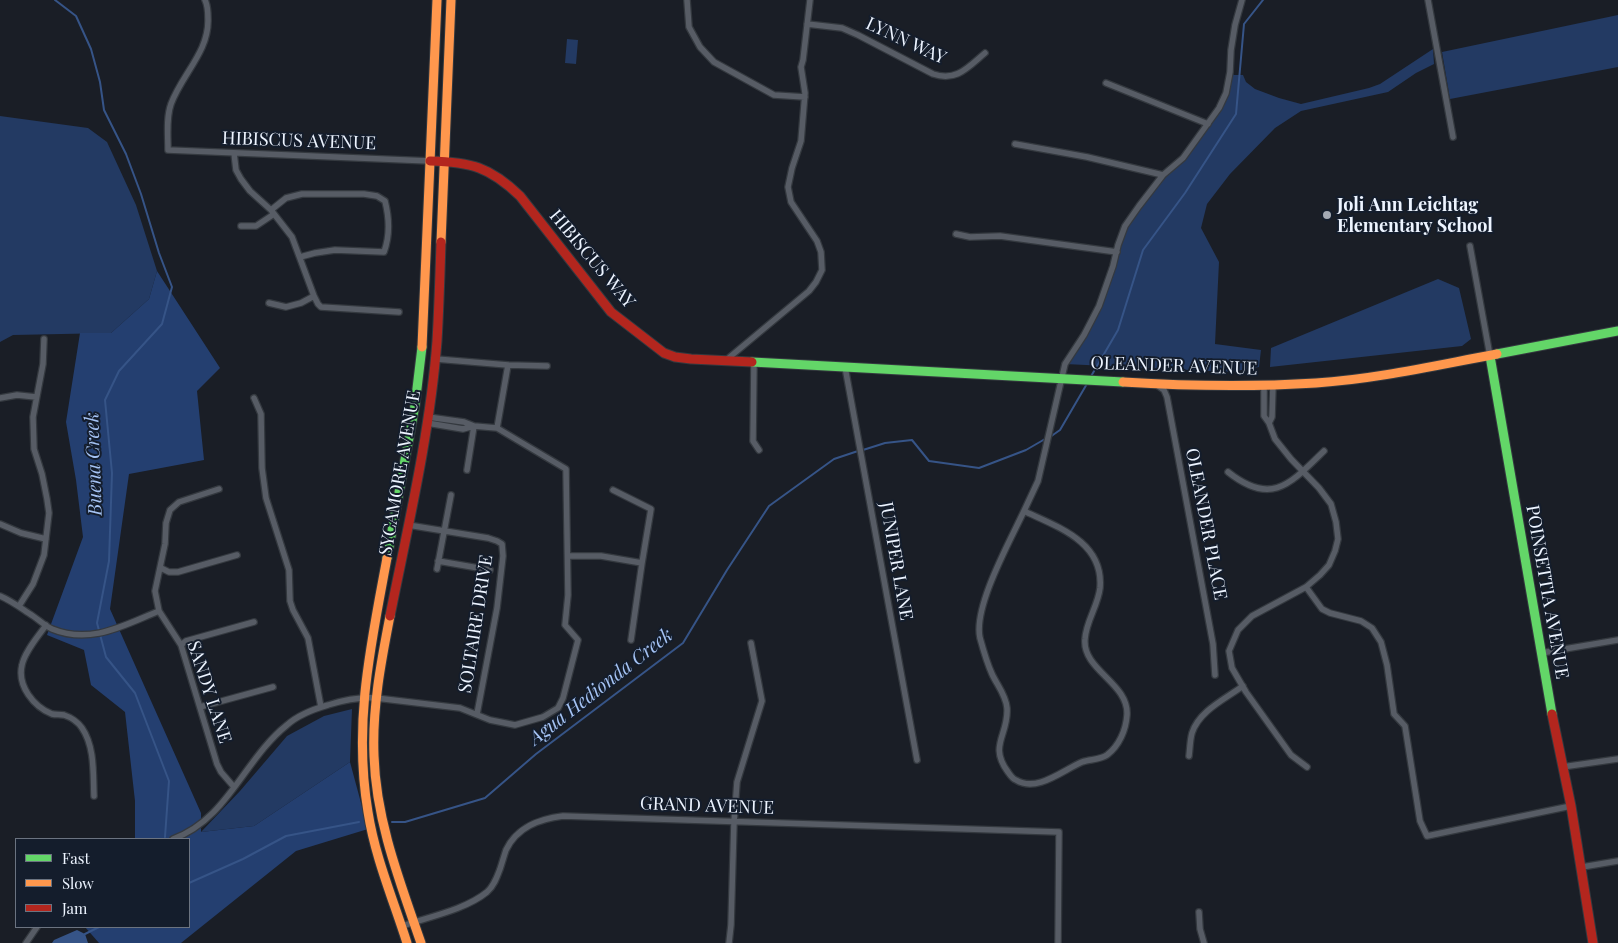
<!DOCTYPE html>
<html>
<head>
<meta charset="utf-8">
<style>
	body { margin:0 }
	#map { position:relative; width:1618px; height:943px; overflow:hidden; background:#1a1e26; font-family:"Playfair Display",serif }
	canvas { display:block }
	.legend { position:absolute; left:15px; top:838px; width:175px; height:90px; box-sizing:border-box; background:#141d2c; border:1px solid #6b7380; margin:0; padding:6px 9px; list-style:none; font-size:15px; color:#edf4ff }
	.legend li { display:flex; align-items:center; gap:10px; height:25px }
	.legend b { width:25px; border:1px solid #6b7380 }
</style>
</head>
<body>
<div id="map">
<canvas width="1618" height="943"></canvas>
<ul class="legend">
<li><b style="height:6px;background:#63d668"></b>Fast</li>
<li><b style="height:6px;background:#ff974d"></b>Slow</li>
<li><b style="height:6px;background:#b3261e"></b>Jam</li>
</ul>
</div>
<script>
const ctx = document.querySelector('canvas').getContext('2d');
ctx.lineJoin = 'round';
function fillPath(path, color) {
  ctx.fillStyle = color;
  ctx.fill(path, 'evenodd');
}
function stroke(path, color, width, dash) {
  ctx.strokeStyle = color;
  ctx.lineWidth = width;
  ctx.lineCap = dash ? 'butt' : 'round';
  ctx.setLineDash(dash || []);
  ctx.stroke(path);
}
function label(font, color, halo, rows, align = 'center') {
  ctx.font = font + ' "Playfair Display",serif';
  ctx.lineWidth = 4;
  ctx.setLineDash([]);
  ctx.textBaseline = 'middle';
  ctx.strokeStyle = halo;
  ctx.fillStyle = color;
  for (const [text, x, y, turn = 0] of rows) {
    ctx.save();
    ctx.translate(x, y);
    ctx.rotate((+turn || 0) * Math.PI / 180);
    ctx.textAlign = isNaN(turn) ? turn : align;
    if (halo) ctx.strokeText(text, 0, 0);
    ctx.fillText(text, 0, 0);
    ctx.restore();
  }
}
const green = new Path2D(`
	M1618 15V67L1450 99 1442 52Z
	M567 39 578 40 576 64 565 63Z
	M1433 49 1434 64 1416 73 1388 92 1301 111 1275 128 1230 174 1207 204 1201 228 1219 262 1215 344 1261 350 1259 367 1231 372 1065 364 1099 306 1125 226 1163 175 1183 158 1219 108 1230 72 1234 75H1243L1246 82 1255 89 1279 98 1301 104 1369 88 1380 84Z
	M0 116 88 128 107 142 136 205 157 271 149 299 111 333 13 335 0 342Z
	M1438 279 1459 288 1471 339 1462 346 1270 367 1271 348Z
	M352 709 350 762 254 826 201 832 240 791 287 736 324 716Z`);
const forest = new Path2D(`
	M157 271 220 368 197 391 204 460 129 474 110 609 201 813V832L254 826 350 762 368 829 296 851 181 943H99L85 927H189V839H135V801L125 712 91 685 84 650 47 635 83 537 76 480 66 422 80 333H111L149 299Z`);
const water = new Path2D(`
	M77 930 85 934 88 943H52L54 940Z`);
const stream = new Path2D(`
	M55 0 76 16 91 49 100 82 104 110 126 154 141 194 159 253 172 287 162 324 119 371 105 400 112 473 109 561 97 623 106 657 135 693 169 781 165 837
	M1090 378 1118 330 1143 250 1185 193 1236 114 1244 24 1263 0
	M1050 437 1060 430 1088 382
	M863 450 885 443 912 440 929 461 979 468 1026 450 1045 439
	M392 822H405L485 798 536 754 683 643 727 570 769 506 834 459 858 451
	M189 883 243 859 286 836 359 822
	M85 934 99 927`);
const street = new Path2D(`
	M205 0C208 6 208 12 208 19 209 52 182 74 171 104 166 118 168 135 168 150L430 161
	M687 0 689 27 700 47 714 62 774 95 805 97
	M1428 0 1453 137
	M807 24 842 28 858 35 933 74C957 82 968 67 985 53
	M1106 83 1208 124
	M1015 144 1087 157 1163 175
	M234 153 236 170 241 179 250 191 271 210 292 237 314 296 318 304 321 307 399 312
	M271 210 286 198 302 194H364L377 196 385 201C389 217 390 236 384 252L335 250 315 253 300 257
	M241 226H256L274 214
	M956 234 970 237 1000 236 1117 252
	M1470 246 1490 356
	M269 303 286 307 301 303 314 296
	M725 361 809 291 816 282 822 270 821 252 817 241 791 202 788 187 792 168 801 141 805 93 801 67 803 60 810 0
	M754 362 753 441 759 450
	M508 365 547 366
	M845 367 917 760
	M1157 385 1164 390 1167 397 1213 644 1215 675
	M1264 385V416L1269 423 1275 439 1291 459 1319 488 1331 504 1336 522 1338 539 1335 551 1329 565 1320 575 1306 587 1252 616 1238 630 1229 651 1232 668 1246 692 1291 755 1307 767
	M0 398 17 395 36 397
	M254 398 261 414 262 468 266 498 289 570 290 601 293 610 308 638 321 707
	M428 417 464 422 474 426
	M427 423 463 429 474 426 497 428
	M1269 423 1272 417 1273 385
	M467 470 474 426
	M1228 472C1272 507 1291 483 1324 451
	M219 489 179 502 170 510 166 523 165 544 155 591 159 611 181 645 217 764 221 772 234 787
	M1024 511C1058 527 1104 542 1100 588 1098 606 1086 621 1085 639 1082 670 1129 683 1127 715 1126 730 1119 746 1107 755 1100 760 1090 759 1082 762 1063 770 1037 793 1016 780 1013 779 1010 775 1008 772 988 745 1009 735 1007 708 1006 695 997 685 992 674 987 663 983 649 980 638 973 607 1010 541 1024 511Z
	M1024 511 1038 481 1065 364 1084 335 1099 306 1113 266 1118 245 1125 226 1139 206 1163 175 1183 158 1219 108 1226 93 1230 72 1231 50 1235 25 1242 0
	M0 524 21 533 46 539
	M408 525 488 538 497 541 502 544 503 556 497 608 477 714
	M568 556H601L642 563 651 509 613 490
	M438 561 490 570
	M161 568 169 572H178L237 555
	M437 569 451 495
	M1306 587 1322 609 1330 613 1361 621 1372 628 1381 642 1387 665 1394 714 1405 726 1420 821 1427 836 1571 806
	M0 596C12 601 22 609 33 616 39 620 45 626 52 629 91 645 124 625 159 611
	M19 606 33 584 44 555 49 513 47 499 42 474 34 449 33 417 43 364 44 339
	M46 625C38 637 25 651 22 665 17 686 34 707 52 714 56 715 60 714 64 715 70 717 78 722 82 728 95 747 93 774 94 796
	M631 640 642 563
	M181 645 186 641 254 622
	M1541 653 1618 640
	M200 707 273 687
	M1189 756C1190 748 1190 740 1192 733 1199 711 1225 699 1243 686
	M1562 767 1618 759
	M173 839C228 819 244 759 287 725 298 715 314 709 328 705 344 700 359 697 376 698L460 708 490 720 515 725 543 717 558 708 563 698 578 640 565 625 568 595 566 469 497 428 508 365 436 359
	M1582 867 1618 861
	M1199 912 1200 929 1204 943
	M402 926C428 917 465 910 487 892 494 886 497 877 500 869 502 863 504 856 506 850 517 827 539 819 563 816L1059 832 1058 943
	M26 943 37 927
	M729 943 731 925 734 822 737 782 762 701 751 643`);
const fast = new Path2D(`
	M1497 354 1618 331
	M1490 356 1552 714
	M752 362 1123 382
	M387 558 415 405 422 347`);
const slow = new Path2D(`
	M441 242 451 0
	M422 347 437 0
	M1123 382C1187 386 1252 387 1316 383 1377 379 1437 365 1497 354
	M387 558C371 644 353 723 368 812 375 857 393 899 407 943
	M390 616C381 662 372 709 374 756 376 821 400 882 421 943`);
const jam = new Path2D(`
	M430 161C471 162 490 167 520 196L611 312 664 353 675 357 691 359 752 362
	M390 616C408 526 430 433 437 341 439 308 440 275 441 242
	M1552 714 1571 806 1593 943`);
const markers = [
	[1327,215,5,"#a3a9b3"]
];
const streetNames = [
	["LYNN WAY",906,41,25],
	["HIBISCUS AVENUE",299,141,2],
	["HIBISCUS WAY",592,259,50],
	["OLEANDER AVENUE",1174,366,2],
	["SYCAMORE AVENUE",400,473,-80],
	["OLEANDER PLACE",1206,524,79],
	["JUNIPER LANE",896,561,80],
	["POINSETTIA AVENUE",1547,592,80],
	["SOLTAIRE DRIVE",476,624,-81],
	["SANDY LANE",209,692,72],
	["GRAND AVENUE",707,806,2]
];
const poiNames = [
	["Joli Ann Leichtag",1337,205],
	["Elementary School",1337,226]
];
const waterNames = [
	["Buena Creek",94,464,-92],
	["Agua Hedionda Creek",601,687,-38]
];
fillPath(green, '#233a63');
fillPath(forest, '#243f70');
fillPath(water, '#365487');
stroke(stream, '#365487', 2);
stroke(street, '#34393f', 8);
stroke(fast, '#34393f', 11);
stroke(slow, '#34393f', 11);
stroke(jam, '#34393f', 11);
stroke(street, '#575c65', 5.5);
stroke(fast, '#63d668', 9);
stroke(slow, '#ff974d', 9);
stroke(jam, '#b3261e', 9);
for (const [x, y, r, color] of markers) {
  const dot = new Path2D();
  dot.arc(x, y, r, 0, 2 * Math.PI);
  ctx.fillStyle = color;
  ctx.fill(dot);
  stroke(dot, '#141d2c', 2);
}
label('18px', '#edf4ff', '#141d2c', streetNames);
label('bold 18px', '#edf4ff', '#141d2c', poiNames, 'left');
label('italic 19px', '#a5c3f4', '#141d2c', waterNames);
</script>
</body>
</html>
